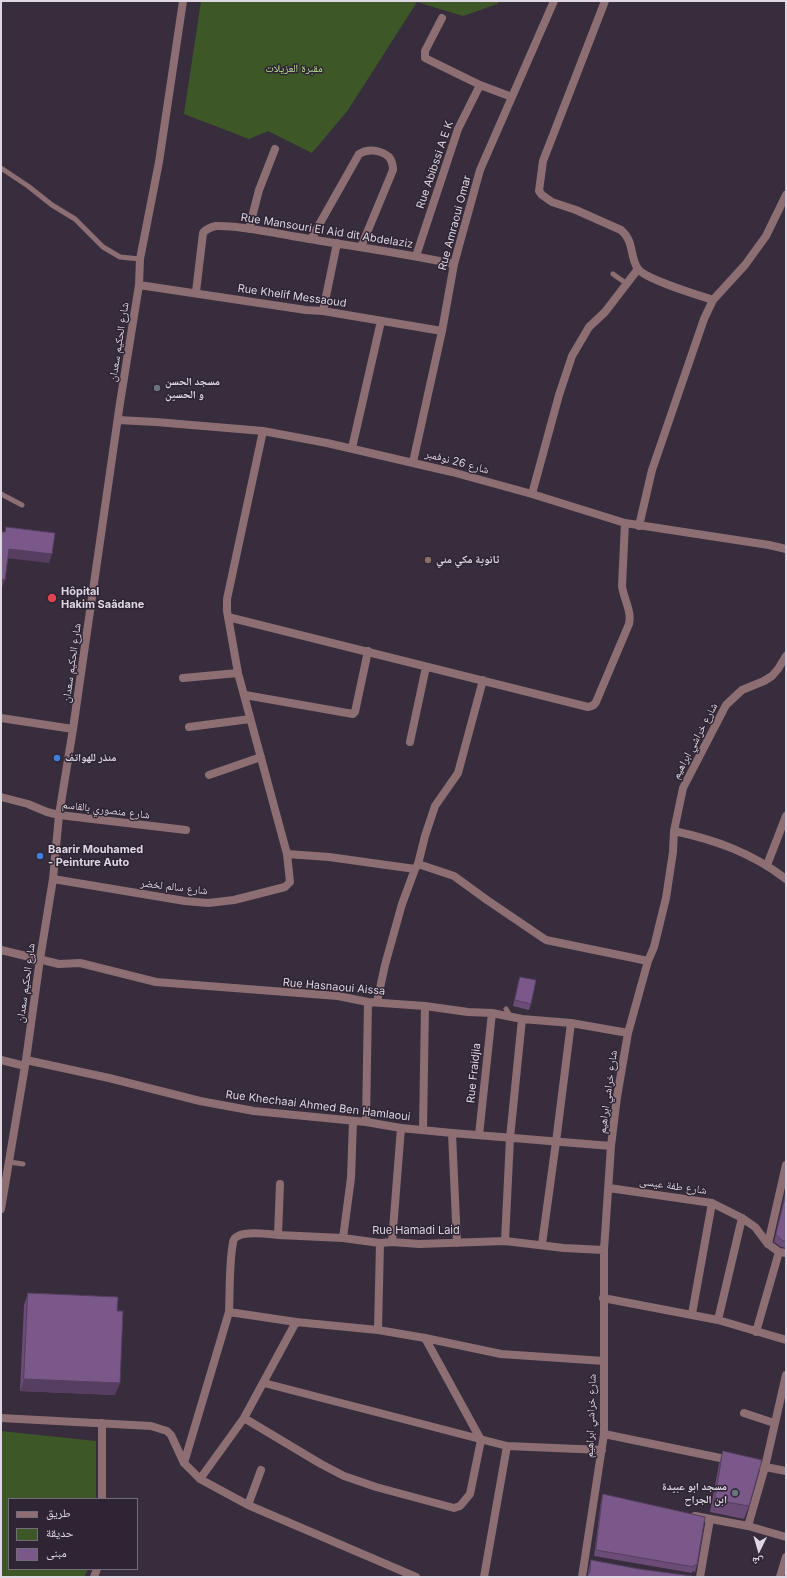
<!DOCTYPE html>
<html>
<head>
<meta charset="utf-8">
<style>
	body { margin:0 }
	#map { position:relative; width:787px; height:1578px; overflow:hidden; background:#382d3d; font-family:Inter,"Noto Naskh Arabic",sans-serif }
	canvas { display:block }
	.frame { position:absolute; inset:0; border:2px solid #dfd8e2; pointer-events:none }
	.legend { position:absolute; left:8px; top:1498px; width:130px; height:72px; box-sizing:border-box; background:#2e2433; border:1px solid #756c79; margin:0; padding:5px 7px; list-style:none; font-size:12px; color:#dfd8e2 }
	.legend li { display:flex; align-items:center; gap:8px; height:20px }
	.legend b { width:20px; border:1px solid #756c79 }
	.north { position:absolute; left:739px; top:1530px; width:40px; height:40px; -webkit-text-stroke:3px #2e2433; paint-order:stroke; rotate:185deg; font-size:11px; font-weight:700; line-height:16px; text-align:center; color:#dfd8e2 }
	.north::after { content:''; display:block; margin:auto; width:14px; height:18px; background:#dfd8e2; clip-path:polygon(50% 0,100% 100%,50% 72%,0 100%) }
</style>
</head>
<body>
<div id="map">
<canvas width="787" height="1578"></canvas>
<div class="frame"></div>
<ul class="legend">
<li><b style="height:5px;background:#8d6f73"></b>طريق</li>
<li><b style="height:11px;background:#3e5727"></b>حديقة</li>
<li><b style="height:11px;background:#7b588a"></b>مبنى</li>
</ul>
<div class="north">ش</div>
</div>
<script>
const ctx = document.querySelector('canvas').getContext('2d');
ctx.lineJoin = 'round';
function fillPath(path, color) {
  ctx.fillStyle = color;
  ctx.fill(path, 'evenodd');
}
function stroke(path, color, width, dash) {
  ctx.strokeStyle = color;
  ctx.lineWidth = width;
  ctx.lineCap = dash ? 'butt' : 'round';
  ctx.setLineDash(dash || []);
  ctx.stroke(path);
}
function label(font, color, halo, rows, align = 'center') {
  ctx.font = font + ' Inter,"Noto Naskh Arabic",sans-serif';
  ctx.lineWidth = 3;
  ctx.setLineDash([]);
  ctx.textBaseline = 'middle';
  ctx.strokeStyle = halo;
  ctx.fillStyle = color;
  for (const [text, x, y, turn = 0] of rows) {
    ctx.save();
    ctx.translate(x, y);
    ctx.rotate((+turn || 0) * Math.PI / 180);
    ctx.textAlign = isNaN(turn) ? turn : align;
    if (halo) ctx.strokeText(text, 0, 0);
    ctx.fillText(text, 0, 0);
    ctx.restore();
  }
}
const green = new Path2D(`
	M201 1H500L497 4 463 16 417 2 348 110 312 153 268 131 249 139 184 114Z
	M1 1431 96 1441V1499H9V1569H88L84 1577H1Z`);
const service = new Path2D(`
	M1 168 28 186 52 205 75 219 103 247 120 257 140 259
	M613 274 627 284
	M1 494 22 505
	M506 1009 511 1017
	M9 1162 23 1164`);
const minor = new Path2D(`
	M605 1 543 161 539 191 542 195 552 202 576 210 621 230C635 242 629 256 638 269 645 279 698 295 713 300
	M442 18 425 51V58L480 85 512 97
	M249 229 259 190 275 149
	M311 239 359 154C368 148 381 150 389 157 392 161 393 166 393 170L361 247
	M416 256 458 129 480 85
	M139 285 306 310 323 311 442 331
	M196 292 203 233C206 229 211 227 216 226 239 225 274 233 298 237 350 246 402 253 454 264
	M323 311 337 243
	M118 420 156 422 263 431 327 443 452 472 532 494 625 523 769 545 786 549
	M352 448 381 321
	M413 462 442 331 454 264 480 170 554 1
	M532 494 559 395 572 356 589 327 605 312 638 269
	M639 526 652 470 704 319 713 300 745 265 766 236 786 195
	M228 617 588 707C592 706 594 706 596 702L629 624C632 611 624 600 622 586L625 523
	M183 678 238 673
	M245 695 353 714 355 712 368 651
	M1 718 73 729
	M189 727 250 719
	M410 742 426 667
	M209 775 261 757
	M1 797 28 804 47 812 59 815 186 830
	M674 831C716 840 752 853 786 879
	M287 854 329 857 415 869
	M418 864 454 876 487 900 546 940 648 961
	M767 865 786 816
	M53 879 185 901 208 903 234 900 285 887 290 882 287 854 238 673 227 611V599L263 431
	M1 950 59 964 80 963 156 982 338 996 368 1002 425 1006 468 1012 492 1013 522 1019 571 1023 628 1033
	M377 1002 385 965 402 904 415 869 418 864 425 836 435 806 458 773 483 680
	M1 1060 25 1066
	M26 1060 109 1078 200 1101 254 1111 366 1122 401 1128 452 1133 611 1146
	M366 1122 368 1002
	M423 1130 425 1006
	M452 1133 457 1243
	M479 1135 492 1013
	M280 1184 278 1235 343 1238 380 1243 392 1242 419 1244 505 1241 564 1248 604 1250
	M609 1188 712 1203 742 1218 755 1227 768 1244 779 1252 786 1253
	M1 1209 26 1060 40 959 53 879 59 815 73 729 120 403 139 285 140 259 159 162 183 1
	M343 1238 351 1178 353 1121
	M505 1241 510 1138 522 1019
	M392 1242 401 1128
	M542 1244 556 1142 571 1023
	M768 1244 786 1165
	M603 1298 718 1320 786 1340
	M229 1312C230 1291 229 1263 233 1243 233 1240 235 1237 238 1236 247 1231 268 1234 278 1235
	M692 1314 712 1203
	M718 1320 742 1218
	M378 1330 425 1338 501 1354 604 1361
	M756 1332 779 1252
	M264 1383 507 1446 602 1450
	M744 1413 774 1423
	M1 1418 151 1426 167 1431 171 1435 184 1463 200 1479 248 1505 416 1577
	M244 1418 321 1464 344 1476 376 1487 454 1508 460 1506 470 1494 481 1440 425 1338
	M102 1423V1499
	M604 1434 730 1460
	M184 1463 229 1312 296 1322 378 1330 380 1243
	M750 1464 786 1471
	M200 1479 244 1418 296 1322
	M248 1505 261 1470
	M695 1516 748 1526 786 1537
	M748 1526 765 1467 786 1375
	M94 1577 97 1569
	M484 1577 507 1446
	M582 1577 604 1434V1250L611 1146 617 1097 628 1033 648 961 654 947 666 898 673 852 674 831 683 788 726 705 742 690 764 681 772 676 778 669 786 656
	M700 1577 710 1519
	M780 1577 786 1557`);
const wall = new Path2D(`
	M520 977 531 1004 529 1010 513 1006 518 983Z
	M786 1190V1248L781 1247 774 1242Z
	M28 1293 115 1395 20 1391 24 1305Z
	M723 1451 749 1506 744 1519 710 1512 719 1464Z
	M603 1494 697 1565 695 1572 692 1571V1573L594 1556 601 1501Z
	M591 1560 639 1569 692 1577H587L588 1574 589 1567Z`);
const shadedWall = new Path2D(`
	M9 549 52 554 49 563 6 558Z
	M1 579 5 580 2 588H1Z
	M24 1379 120 1383 115 1395 20 1391Z`);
const building = new Path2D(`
	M6 527 55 533 52 554 9 549 5 580 1 579V532H5Z
	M520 977 536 980 531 1004 515 1000Z
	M786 1193V1241H783L776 1235Z
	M28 1293 118 1297 117 1311H123L120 1383 24 1379Z
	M723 1451 762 1460 749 1506 715 1500Z
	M603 1494 705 1517 697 1565H694V1567L596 1550Z
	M591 1560 639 1569 692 1576V1577H587L588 1575 590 1572Z`);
const markers = [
	[157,388,4,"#6b7280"],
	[428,560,4,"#8d6e63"],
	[52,598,5,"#e0444e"],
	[57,758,4,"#3f7fe0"],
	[40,856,4,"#3f7fe0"],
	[735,1493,4,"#6b7280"]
];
const parkNames = [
	["مقبرة العزيلات",294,69]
];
const streetNames = [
	["Rue Abibssi A E K",435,165,-71],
	["Rue Amraoui Omar",455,223,-75],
	["Rue Mansouri El Aid dit Abdelaziz",327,231,9],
	["Rue Khelif Messaoud",292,296,8],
	["شارع الحكيم سعدان",119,342,-81],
	["شارع 26 نوفمبر",457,462,15],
	["شارع الحكيم سعدان",72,663,-82],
	["شارع خراشي ابراهيم",695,741,-62],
	["شارع منصوري بالقاسم",106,810,7],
	["شارع سالم لخضر",174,887,7],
	["شارع الحكيم سعدان",26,983,-82],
	["Rue Hasnaoui Aissa",334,987,5],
	["Rue Fraidjia",474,1073,-84],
	["شارع خراشي ابراهيم",608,1092,-82],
	["Rue Khechaai Ahmed Ben Hamlaoui",318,1106,7],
	["شارع طفة عيسى",673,1186,8],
	["Rue Hamadi Laid",416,1231],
	["شارع خراشي ابراهيم",591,1416,-88]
];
const poiNames = [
	["مسجد الحسن",165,382],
	["و الحسين",165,395],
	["ثانوية مكي مني",436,560],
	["Hôpital",61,592],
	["Hakim Saâdane",61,605],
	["منذر للهواتف",65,758],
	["Baarir Mouhamed",48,850],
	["- Peinture Auto",48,863],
	["مسجد ابو عبيدة",727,1487,"right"],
	["ابن الجراح",727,1500,"right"]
];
fillPath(green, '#3e5727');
stroke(service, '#8d6f73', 5);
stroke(minor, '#8d6f73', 8);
fillPath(wall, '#6a4c77');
fillPath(shadedWall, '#563e61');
fillPath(building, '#7b588a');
stroke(building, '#563e61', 1);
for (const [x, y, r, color] of markers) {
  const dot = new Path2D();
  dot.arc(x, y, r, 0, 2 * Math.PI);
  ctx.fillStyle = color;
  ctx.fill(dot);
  stroke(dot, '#2e2433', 1.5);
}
label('11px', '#b6e392', '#2e2433', parkNames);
label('11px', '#dfd8e2', '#2e2433', streetNames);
label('bold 11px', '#dfd8e2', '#2e2433', poiNames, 'left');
</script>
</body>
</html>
